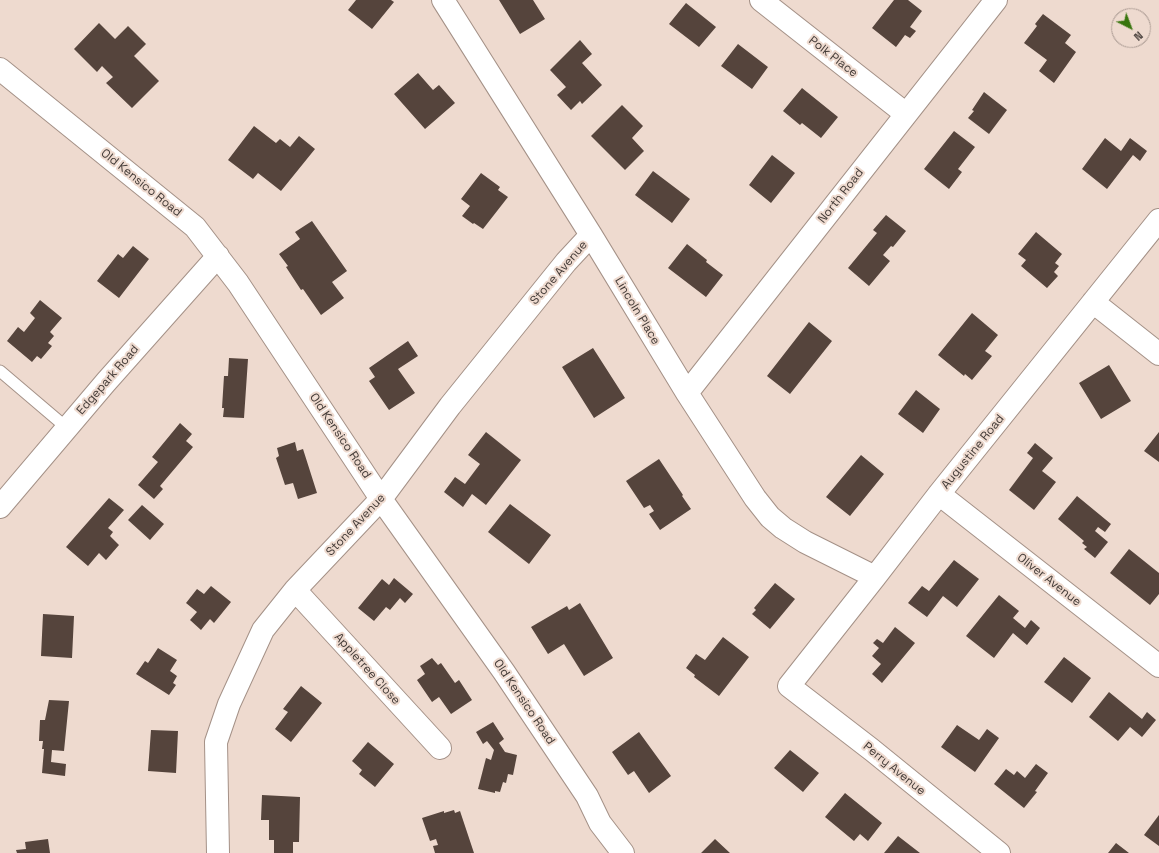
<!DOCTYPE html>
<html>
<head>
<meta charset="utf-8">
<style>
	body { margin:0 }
	#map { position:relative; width:1159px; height:853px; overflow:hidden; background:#eedacf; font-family:"Space Grotesk",sans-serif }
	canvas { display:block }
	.north { position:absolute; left:1111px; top:8px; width:40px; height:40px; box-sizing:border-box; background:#eedacf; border:1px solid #aa9a92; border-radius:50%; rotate:138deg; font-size:11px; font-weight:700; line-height:16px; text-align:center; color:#433b37 }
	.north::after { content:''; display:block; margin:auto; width:14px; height:18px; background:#38750e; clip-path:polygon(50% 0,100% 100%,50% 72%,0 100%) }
</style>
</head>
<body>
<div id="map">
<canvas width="1159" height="853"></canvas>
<div class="north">N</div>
</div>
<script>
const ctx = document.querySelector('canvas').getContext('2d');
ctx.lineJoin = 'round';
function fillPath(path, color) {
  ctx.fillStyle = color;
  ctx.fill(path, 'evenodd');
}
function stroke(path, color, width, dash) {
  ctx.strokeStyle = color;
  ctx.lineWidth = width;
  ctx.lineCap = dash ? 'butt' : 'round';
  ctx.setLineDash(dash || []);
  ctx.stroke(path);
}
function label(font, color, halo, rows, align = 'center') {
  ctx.font = font + ' "Space Grotesk",sans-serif';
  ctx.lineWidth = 4;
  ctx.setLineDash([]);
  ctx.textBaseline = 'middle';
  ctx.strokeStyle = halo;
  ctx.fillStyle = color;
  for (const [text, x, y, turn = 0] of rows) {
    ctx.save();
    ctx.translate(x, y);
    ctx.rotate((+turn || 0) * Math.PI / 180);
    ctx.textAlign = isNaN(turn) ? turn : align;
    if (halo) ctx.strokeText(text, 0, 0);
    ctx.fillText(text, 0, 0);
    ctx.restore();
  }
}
const building = new Path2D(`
	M356 0H391L394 2 372 29 348 10Z
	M499 0H533L545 19 520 34Z
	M894 0H908L922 11 910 27 916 31 910 38 905 35 896 47 872 28Z
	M686 3 716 27 699 47 669 24Z
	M1043 14 1071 35 1065 43 1076 52 1054 83 1039 71 1047 60 1024 43 1037 26 1035 24Z
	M99 23 115 39 128 26 146 44 134 56 159 81 132 108 106 83 113 77 102 66 97 72 74 49Z
	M580 40 592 54 582 63 602 85 582 104 580 101 571 110 557 95 566 87 550 70Z
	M738 44 768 67 752 89 721 66Z
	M418 73 433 90 439 85 455 103 425 129 394 94Z
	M802 88 838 117 821 138 802 123 800 125 783 111Z
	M984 92 1007 110 989 134 968 118 974 111 972 110Z
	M622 105 643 126 632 138 644 151 625 170 591 136Z
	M254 126 276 143 280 139 290 147 299 136 315 149 281 191 258 173 253 179 228 160Z
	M954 131 975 147 958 169 962 172 949 189 924 169Z
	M1105 138 1121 151 1130 138 1147 151 1140 161 1133 155 1107 189 1082 169Z
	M772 155 795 173 771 203 749 185Z
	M653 171 690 199 672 223 635 195Z
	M481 173 500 187 498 190 508 197 483 229 474 223 473 224 462 216 470 206 461 199Z
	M886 215 906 231 893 247 891 246 883 255 890 261 869 286 848 268 877 233 873 230Z
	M312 221 347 271 332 282 344 298 321 315 303 289 301 290 286 267 288 266 279 254 300 239 295 232Z
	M1036 232 1062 254 1055 263 1059 266 1054 272 1058 276 1047 288 1021 266 1026 260 1018 254Z
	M687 244 707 260 706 262 723 275 706 297 668 268Z
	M133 246 149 259 119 298 97 281 118 254 123 258Z
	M40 300 62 318 50 332 54 336 48 343 52 346 41 359 37 356 32 362 7 341 18 327 24 332 35 318 30 313Z
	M972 313 998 335 985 351 992 356 972 380 965 374 964 376 938 355Z
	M809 322 832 341 790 394 767 376Z
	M408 341 418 356 398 369 415 393 389 410 369 381 375 377 369 368Z
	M593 348 625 398 594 418 562 367Z
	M229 358 248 359 244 418 223 417 224 408H222L224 376H228Z
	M1109 365 1131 401 1101 419 1079 383Z
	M916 390 940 409 923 433 898 414Z
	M180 423 192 434 186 441 193 447 160 486 163 489 154 499 138 485 158 462 152 457Z
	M486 432 521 460 486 505 472 494 463 507 444 492 455 477 465 484 480 464 468 455Z
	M1159 432V462L1144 451Z
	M295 442 297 451 303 449 317 493 298 499 293 483 285 485 276 458 279 456 277 448Z
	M1035 443 1053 458 1042 471 1056 482 1034 510 1009 490 1033 458 1027 453Z
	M861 455 884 474 850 516 826 497Z
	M659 459 683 495 682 496 691 509 660 530 649 514 654 511 650 505 644 508 626 481Z
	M1077 496 1111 524 1105 532 1098 527 1095 531 1108 542 1095 558 1084 549 1087 547 1082 543 1084 541 1058 519Z
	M109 498 124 510 108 528 113 532 110 536 119 545 106 560 99 553 88 566 66 547Z
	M510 504 551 535 529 564 488 532Z
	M142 505 164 524 150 540 128 520Z
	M1129 549 1159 573V594L1150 605 1110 573Z
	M954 560 979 579 957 607 943 596 927 617 908 603 922 586 929 591Z
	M394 578 413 594 405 603 400 598 390 610 386 607 374 621 358 608 382 579 389 585Z
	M775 583 795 599 770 629 752 614 756 610 754 608Z
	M211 586 231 602 214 623 210 619 201 630 190 620 197 612 186 603 197 589 204 594Z
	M999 595 1019 611 1013 618 1025 628 1031 620 1040 628 1027 645 1013 633 994 658 966 636Z
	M580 603 613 658 584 676 564 644 548 654 531 627 567 606 569 610Z
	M43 614 74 616 72 658 41 656Z
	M895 627 915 643 882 683 872 674 881 664 872 656 879 648 873 643 877 639 883 643Z
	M723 637 749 657 719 696 694 677 695 675 686 668 696 654 705 660Z
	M158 648 177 660 170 671 177 676 173 683 176 685 169 695 136 674 145 661 148 663Z
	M1064 657 1091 678 1072 703 1044 682Z
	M432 658 438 665 441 663 455 683 459 680 472 700 451 714 439 697 432 702 417 680 425 674 420 666Z
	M301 686 322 703 291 742 275 729 288 712 283 709Z
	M1109 692 1142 719 1147 712 1156 720 1142 737 1130 727 1118 741 1089 717Z
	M49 700 69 701 64 751 52 750 51 762 66 764 65 776 42 773 44 749H42L43 741H39L40 720H45Z
	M493 722 504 739 499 743 505 752 517 755 513 775 508 774 506 783 503 782 500 792 495 791V793L478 789 486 758 491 760 494 750 487 741 483 744 476 732Z
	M957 725 979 740 987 729 999 738 975 772 941 747Z
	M151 730 178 731 176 773 148 771Z
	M639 732 671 776 649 793 634 771 628 775 612 752Z
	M368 742 394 764 375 787 359 774 362 770 352 761Z
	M790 750 819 773 803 792 774 768Z
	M1036 764 1048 773 1035 791 1037 792 1024 808 994 784 1006 769 1014 775 1017 771 1025 778Z
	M845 793 882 823 868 841 860 834 854 841 825 817Z
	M262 795 300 797 299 842H293V853H274V840H269V820H261Z
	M454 810 455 813 460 811 474 853H435L433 846 438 845 436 839 430 841 422 818 444 811V813Z
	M1159 815V846L1144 835Z
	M898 836 920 853H884Z
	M48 839 50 853H17L16 850 26 849 25 842Z
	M715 839 730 853H701Z
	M1116 843 1129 853H1108Z`);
const service = new Path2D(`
	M0 371 67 428`);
const minor = new Path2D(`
	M443 0 591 235 687 393 755 498 770 517 783 528 805 542 875 577
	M761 0 906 114
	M0 69 195 227 238 283 381 499 504 672 587 796 600 823 623 853
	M1093 302 1159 354
	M687 393 996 0
	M939 494 1159 666
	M0 507 106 382 218 256
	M295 590 440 748
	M218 853 216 742 229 704 263 630 295 590 381 499 450 406 566 262 591 235
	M999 853 872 750 789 686 875 577 939 494 1159 220`);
const streetNames = [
	["Polk Place",833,57,38],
	["Old Kensico Road",141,183,39],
	["North Road",841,196,-52],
	["Stone Avenue",559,273,-49],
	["Lincoln Place",637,311,59],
	["Edgepark Road",108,380,-49],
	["Old Kensico Road",340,436,56],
	["Augustine Road",973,452,-51],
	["Stone Avenue",356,525,-47],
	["Oliver Avenue",1049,580,38],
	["Appletree Close",367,669,48],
	["Old Kensico Road",524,702,56],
	["Perry Avenue",894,769,39]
];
fillPath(building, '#55443c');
stroke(service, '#a49187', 13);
stroke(minor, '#a49187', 24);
stroke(service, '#fff', 11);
stroke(minor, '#fff', 22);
label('12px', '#433b37', '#eedacf', streetNames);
</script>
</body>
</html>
